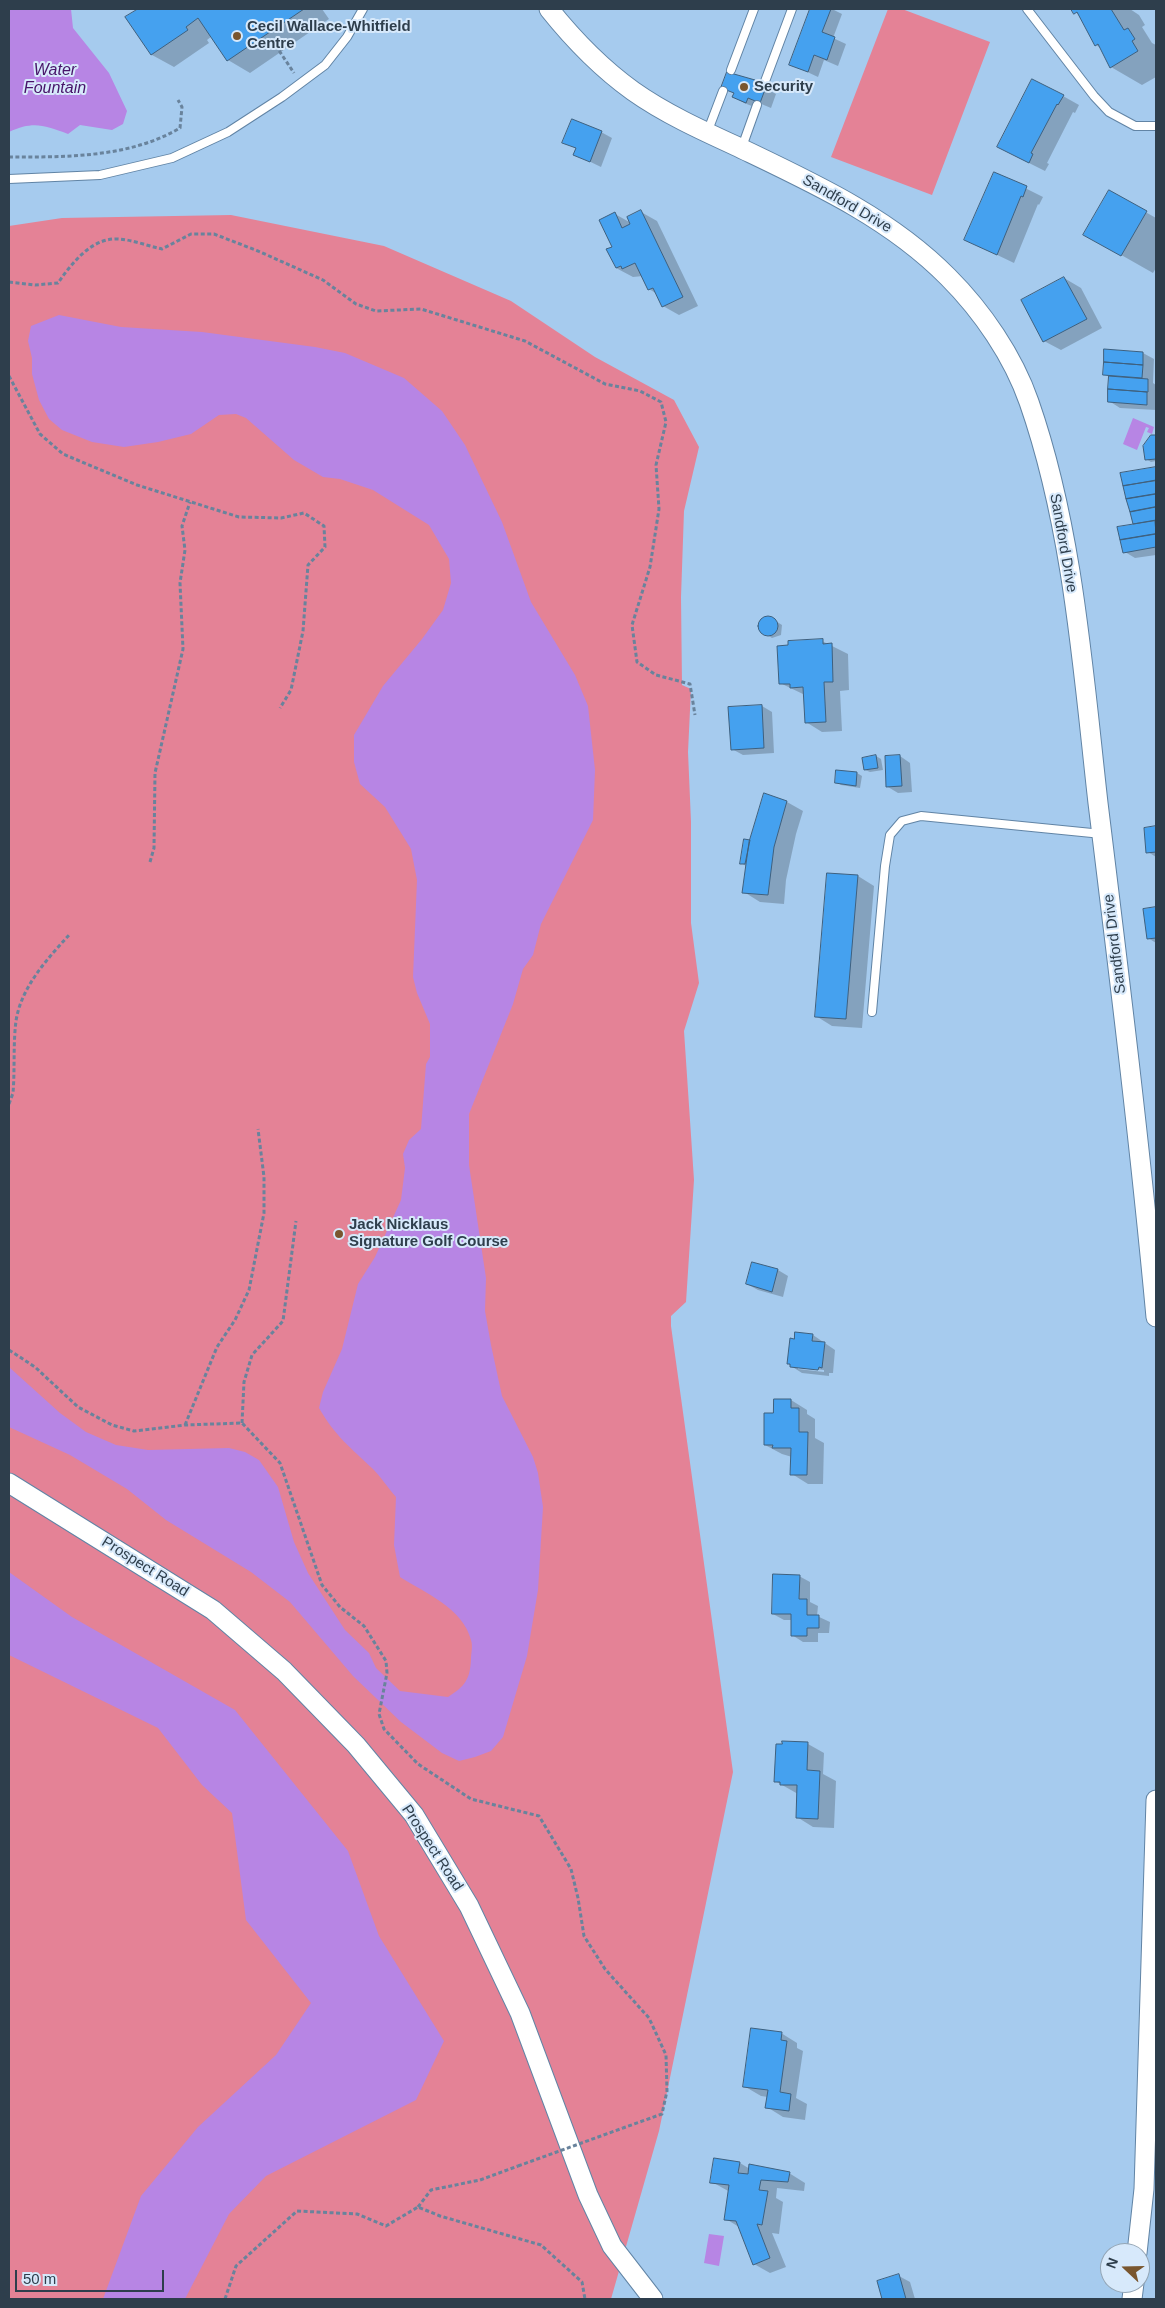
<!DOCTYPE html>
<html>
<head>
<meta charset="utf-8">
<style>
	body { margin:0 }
	#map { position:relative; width:1165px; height:2308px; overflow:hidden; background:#a6cbee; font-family:Arial,sans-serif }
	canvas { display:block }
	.frame { position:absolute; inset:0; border:10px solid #2e3e4c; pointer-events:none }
	.north { position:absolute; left:1100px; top:2243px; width:50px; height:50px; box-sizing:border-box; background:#d7e9fb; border:1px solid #93a5b5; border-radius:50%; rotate:291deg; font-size:14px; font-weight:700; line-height:20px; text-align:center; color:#2e3e4c }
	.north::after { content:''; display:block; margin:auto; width:18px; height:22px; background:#79562f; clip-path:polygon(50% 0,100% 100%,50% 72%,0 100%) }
	.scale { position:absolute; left:15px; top:2270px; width:149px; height:22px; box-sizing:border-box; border:2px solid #2e3e4c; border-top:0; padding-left:6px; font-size:15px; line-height:18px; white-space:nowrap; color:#2e3e4c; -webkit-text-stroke:4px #d7e9fb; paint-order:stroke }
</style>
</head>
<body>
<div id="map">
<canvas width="1165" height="2308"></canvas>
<div class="frame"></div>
<div class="north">N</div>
<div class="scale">50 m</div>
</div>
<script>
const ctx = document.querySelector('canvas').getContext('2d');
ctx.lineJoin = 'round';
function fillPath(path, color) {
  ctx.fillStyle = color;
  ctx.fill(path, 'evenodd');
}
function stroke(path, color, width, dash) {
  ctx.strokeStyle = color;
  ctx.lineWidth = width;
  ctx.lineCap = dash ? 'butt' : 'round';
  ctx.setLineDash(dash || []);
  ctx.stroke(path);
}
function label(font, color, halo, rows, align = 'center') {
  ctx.font = font + ' Arial,sans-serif';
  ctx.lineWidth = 4;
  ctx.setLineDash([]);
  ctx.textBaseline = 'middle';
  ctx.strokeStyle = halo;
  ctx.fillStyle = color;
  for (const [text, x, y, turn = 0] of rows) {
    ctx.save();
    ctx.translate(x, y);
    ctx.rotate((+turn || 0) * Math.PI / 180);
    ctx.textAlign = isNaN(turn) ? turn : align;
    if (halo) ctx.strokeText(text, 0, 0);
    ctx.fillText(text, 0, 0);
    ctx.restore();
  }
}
const green = new Path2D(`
	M888 9H902L990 42 932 195 831 157Z
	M231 215 384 246 511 301 595 357 674 400 699 447 684 511 681 597 682 685 691 689 688 752 691 822V923L699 983 684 1031 694 1180 686 1302 671 1316V1326L733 1772 659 2131 611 2299H9V226L62 218Z`);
const water = new Path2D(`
	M9 9H71L73 28 109 73 127 111 123 124 112 130 80 125 68 134C44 125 33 121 9 132Z
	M59 315 121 327 202 332 315 347 345 353 404 378 442 411 465 445 502 522 531 602 575 675 588 706 595 770 593 820 541 924 533 955 523 969 513 1004 469 1114V1165L486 1278 485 1311 491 1345 502 1396 533 1457 538 1473 543 1507 538 1590 527 1656 503 1737 491 1751 475 1757 459 1761 442 1753 401 1722 353 1676 290 1602 251 1572 166 1520 127 1489 70 1455 9 1427V1367L60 1413 86 1432 116 1445 148 1450 229 1448 245 1452 259 1460 278 1487 294 1542 308 1573 345 1630 369 1653 376 1668 400 1691 448 1697C465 1686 470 1680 471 1659 471 1654 473 1646 471 1640 463 1608 425 1593 400 1577L394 1545 396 1497C388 1488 381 1477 373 1469 351 1448 335 1436 319 1408L323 1392 342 1349 358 1284 375 1257 401 1200 405 1168 403 1154 409 1140 421 1129 426 1064 430 1057V1024L417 993 413 977 417 880 411 849 385 807 360 784 354 762V735L383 686 422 639 443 610 451 583 449 559 429 525 373 490 340 479 323 477 294 460 246 418 236 414 219 415 191 434 158 442 124 447 92 442 62 430 49 419 39 400 32 374V358L28 341 31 326Z
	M1133 418 1154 427 1152 434 1147 432 1149 428 1146 427 1137 450 1123 444Z
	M9 1572 72 1617 235 1710 348 1851 379 1936 444 2041 416 2100 266 2176 229 2214 185 2299H103L141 2196 198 2127 276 2055 311 2003 246 1920 232 1813 202 1785 158 1728 9 1655Z
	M709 2234 724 2236 719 2266 704 2263Z`);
const shadow = new Path2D(`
	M140 9H322L329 19 250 73 228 60 212 36 207 40 209 43 174 67 152 55 127 17Z
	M811 9H832L842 14 833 38 846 44 838 66 824 60 818 77 790 64Z
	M1072 9H1130L1139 15 1145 25 1142 27 1152 43 1156 45V77L1142 85 1111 67 1102 49 1096 45 1080 16Z
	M742 76 776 94 771 108 759 103 757 108 744 103 733 97 735 94 723 87Z
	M1063 96 1079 105 1075 113 1073 112 1047 163 1049 164 1045 171 1015 156Z
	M601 132 612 138 601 167 574 154 577 149 564 142Z
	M995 173 1043 197 1039 205 1038 204 1014 263 966 240Z
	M1110 192 1156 218V268L1153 273 1116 252Z
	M641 212 657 221 698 306 679 315 663 306 657 294 649 289 643 276 633 277 616 268 614 247 615 214 631 223Z
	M1064 278 1081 288 1102 328 1061 350 1044 341Z
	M1143 353 1154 359 1153 383 1156 385V410L1120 408 1109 401 1110 377 1104 374Z
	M1156 436V461L1151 462 1146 459 1152 437Z
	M1156 469V555L1135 558 1125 552 1135 526 1121 474Z
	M769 617 782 625 781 635 772 638 759 630 760 621Z
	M822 641 848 654 849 690 840 691 842 731 822 732 806 722 805 695 780 683Z
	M762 706 772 712 774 753 743 755 732 749Z
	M876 756 881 759 883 770 870 772 865 770Z
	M900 756 910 763 912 792 898 793 888 787Z
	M857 773 862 776 860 788 841 785 836 782Z
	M765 795 787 802 803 811 796 834 786 880 784 904 760 902 744 892 746 866 741 863 751 842Z
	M1156 828V857L1148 852 1145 829Z
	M828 874 858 876 874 886 862 1028 832 1026 816 1016Z
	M1156 908V943L1148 938 1145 910Z
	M778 1270 788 1276 783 1297 758 1290 747 1284Z
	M796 1334 813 1335 835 1350 833 1373H829V1376L802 1373 791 1366 788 1363ZM798 1367 824 1370V1372L798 1369Z
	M791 1400 807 1410V1414L815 1419V1438L824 1443 823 1484H808L792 1474V1457L782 1454 765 1445 774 1414Z
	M799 1576 810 1582V1602L818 1606 817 1616 830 1622 829 1633H818V1642H803L792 1635 793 1620H784L773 1614Z
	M783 1743 808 1744 824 1753 823 1774 836 1781 834 1828 813 1827 797 1817 798 1794 775 1781Z
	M781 2033 797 2043V2048L803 2051 796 2098 807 2104 805 2120 783 2117 767 2107 768 2097 761 2096 744 2086Z
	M715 2160 740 2163 750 2169 789 2173 805 2183 804 2191 777 2188 776 2198 783 2202 779 2234 772 2233 786 2267 770 2273 754 2264 739 2227 726 2219 730 2192 712 2182Z
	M899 2276 910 2282 915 2299H883L878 2282Z`);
const building = new Path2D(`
	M138 9H304L227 61 198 18 186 27 188 30 151 55 125 17Z
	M810 9H831L822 32 835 37 827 60 814 55 808 72 789 65Z
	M1071 9H1111L1124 30 1128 28 1135 39 1132 41 1138 51 1110 68 1098 44 1095 46 1077 12 1074 14Z
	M727 72 755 80 754 83 766 87 760 103 748 98 746 103 732 97 734 93 721 88Z
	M1032 79 1064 95 1058 105 1057 104 1031 153 1033 154 1029 163 997 147Z
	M572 119 602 131 590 162 573 155 576 148 562 143Z
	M994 172 1027 186 1023 197 1021 196 997 255 964 240Z
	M1109 190 1147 211 1121 256 1083 235Z
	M641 210 683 297 662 307 653 288 648 290 635 263 622 269 621 266 616 268 606 249 612 247 599 220 615 212 622 228 630 224 627 217Z
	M1064 277 1087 319 1043 342 1021 300Z
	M1104 349 1143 352V365L1104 362Z
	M1104 362 1143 365 1142 378 1103 375Z
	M1109 376 1148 379V392L1108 389Z
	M1108 389 1147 392V405L1108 402Z
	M1151 435H1156V459L1145 460 1143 446Z
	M1156 467V480L1123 486 1120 473Z
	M1156 481V494L1126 499 1123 486Z
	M1156 494V507L1130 512 1126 499Z
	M1156 507V520L1133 524 1130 512Z
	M1155 521 1156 534 1120 540 1117 527Z
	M1156 534V547L1123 553 1120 540Z
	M758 626a10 10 0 1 1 20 0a10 10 0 1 1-20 0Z
	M823 639V644L832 643 833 682H824L826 722 805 723 803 687 790 688V684H779L777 646 788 645V641Z
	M762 705 764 748 731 750 728 707Z
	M876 755 878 768 864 770 862 758Z
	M900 755 902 786 886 787 885 756Z
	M836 770 857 772 856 786 835 783Z
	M764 793 787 801 774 847 768 895 742 893 749 842Z
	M1156 826V852L1146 853 1144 828Z
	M744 839 750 840 745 864H740Z
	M827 873 858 875 846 1019 815 1017Z
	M1156 907V939V938L1147 939 1143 909Z
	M752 1262 778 1269 772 1292 746 1284Z
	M795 1332 813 1334 812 1341 825 1342 822 1368 819 1367 818 1370 790 1367V1364H787L790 1338 794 1339Z
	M774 1399H791V1408H799V1432H808L807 1475H790L791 1448H772L773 1445H764V1413H773Z
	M773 1574 800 1575 799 1599H807V1615H819V1628H807V1636H791V1614H772Z
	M782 1741 808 1742 807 1770 820 1771 818 1819 796 1818 797 1785H780V1782H774L776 1744H782Z
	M751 2028 782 2032 781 2040 787 2041 780 2092 791 2094 789 2111 765 2108 768 2090 743 2087Z
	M714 2158 740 2162 738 2173 748 2174 749 2164 790 2172 788 2182 761 2180 759 2190 768 2191 762 2225 757 2224 770 2258 753 2265 736 2221 724 2220 729 2185 710 2183Z
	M899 2274 906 2299H882L877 2281Z`);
const path = new Path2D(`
	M272 40 294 73
	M9 157C66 157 129 158 180 128L182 107 178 100
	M9 282 35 285 58 283C72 263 92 237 119 239 133 240 148 246 162 249L191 234H214L258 251 323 280 356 304 376 311 421 309 525 341 605 384 640 391 661 402 666 422 656 465 659 509 650 567 632 625 637 662 656 675 690 684 695 715
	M9 376 40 434 63 454 137 485 239 517 281 518 304 513 324 526 325 547 308 565 303 631 291 690 280 708
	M150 862 154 848 155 773 183 649 180 583 185 550 182 526 190 502
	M9 1104 13 1093C15 1069 13 1044 16 1021 21 987 48 958 70 934
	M9 1350 35 1367 78 1407 112 1425 134 1431 185 1425 242 1423 280 1463 322 1585 340 1607 364 1626 386 1661 387 1673 379 1714 384 1729 418 1764 471 1799 539 1816 571 1869 578 1898 584 1936 605 1969 649 2018 666 2055 667 2091 662 2114 623 2128
	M242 1423 244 1382 252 1355 283 1321 296 1221
	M185 1425 217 1347 235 1320 249 1290 264 1213V1177L258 1129
	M418 2207 431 2190 480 2180 518 2166
	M225 2299 236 2266 297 2211 357 2214 386 2226 418 2207 440 2216 541 2245 582 2282 585 2299`);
const service = new Path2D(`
	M1027 9 1094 96 1109 112 1135 126H1156
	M731 70 754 9
	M764 84 792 9
	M707 133 723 91
	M742 147 757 105
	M9 179 100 175 172 158 228 132 282 97 325 65 347 37 363 9
	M872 1012 885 866 890 835 902 821 921 816 1102 834`);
const tertiary = new Path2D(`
	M549 9C573 39 601 68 633 91 664 113 701 130 736 146 811 182 889 217 948 277 982 311 1013 356 1029 402 1073 528 1083 670 1098 803 1119 974 1140 1145 1156 1317
	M9 1483 213 1610 284 1671 356 1745 414 1815 469 1906 520 2013 588 2195 612 2246 653 2299
	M1137 2253 1144 2189 1156 1800
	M1132 2299 1134 2283`);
const pathBridge = new Path2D(`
	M518 2166 623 2128`);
const markers = [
	[237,36,5,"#79562f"],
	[744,87,5,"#79562f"],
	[339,1234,5,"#79562f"]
];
const poiNames = [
	["Cecil Wallace-Whitfield",247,27],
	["Centre",247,44],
	["Security",754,87],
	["Jack Nicklaus",349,1225],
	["Signature Golf Course",349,1242]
];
const streetNames = [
	["Sandford Drive",847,204,30],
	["Sandford Drive",1063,543,80],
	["Sandford Drive",1115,944,-97],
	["Prospect Road",145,1567,32],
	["Prospect Road",432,1848,57]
];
const waterNames = [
	["Water",55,71],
	["Fountain",55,89]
];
fillPath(green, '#e48296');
fillPath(water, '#b785e4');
fillPath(shadow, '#0003');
fillPath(building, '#45a1ef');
stroke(building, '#3e607e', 1);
stroke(service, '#6184a5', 10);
stroke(tertiary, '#6184a5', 21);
stroke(path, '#69839c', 3, [4, 2.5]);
stroke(service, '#fff', 8);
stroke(tertiary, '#fff', 19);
stroke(pathBridge, '#69839c', 3, [4, 2.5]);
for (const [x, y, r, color] of markers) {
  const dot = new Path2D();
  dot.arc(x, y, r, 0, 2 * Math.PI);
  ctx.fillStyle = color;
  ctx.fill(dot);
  stroke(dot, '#d7e9fb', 2);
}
label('bold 15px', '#2e3e4c', '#d7e9fb', poiNames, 'left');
label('15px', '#2e3e4c', '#d7e9fb', streetNames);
label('italic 16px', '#471469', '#d7e9fb', waterNames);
</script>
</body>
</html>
